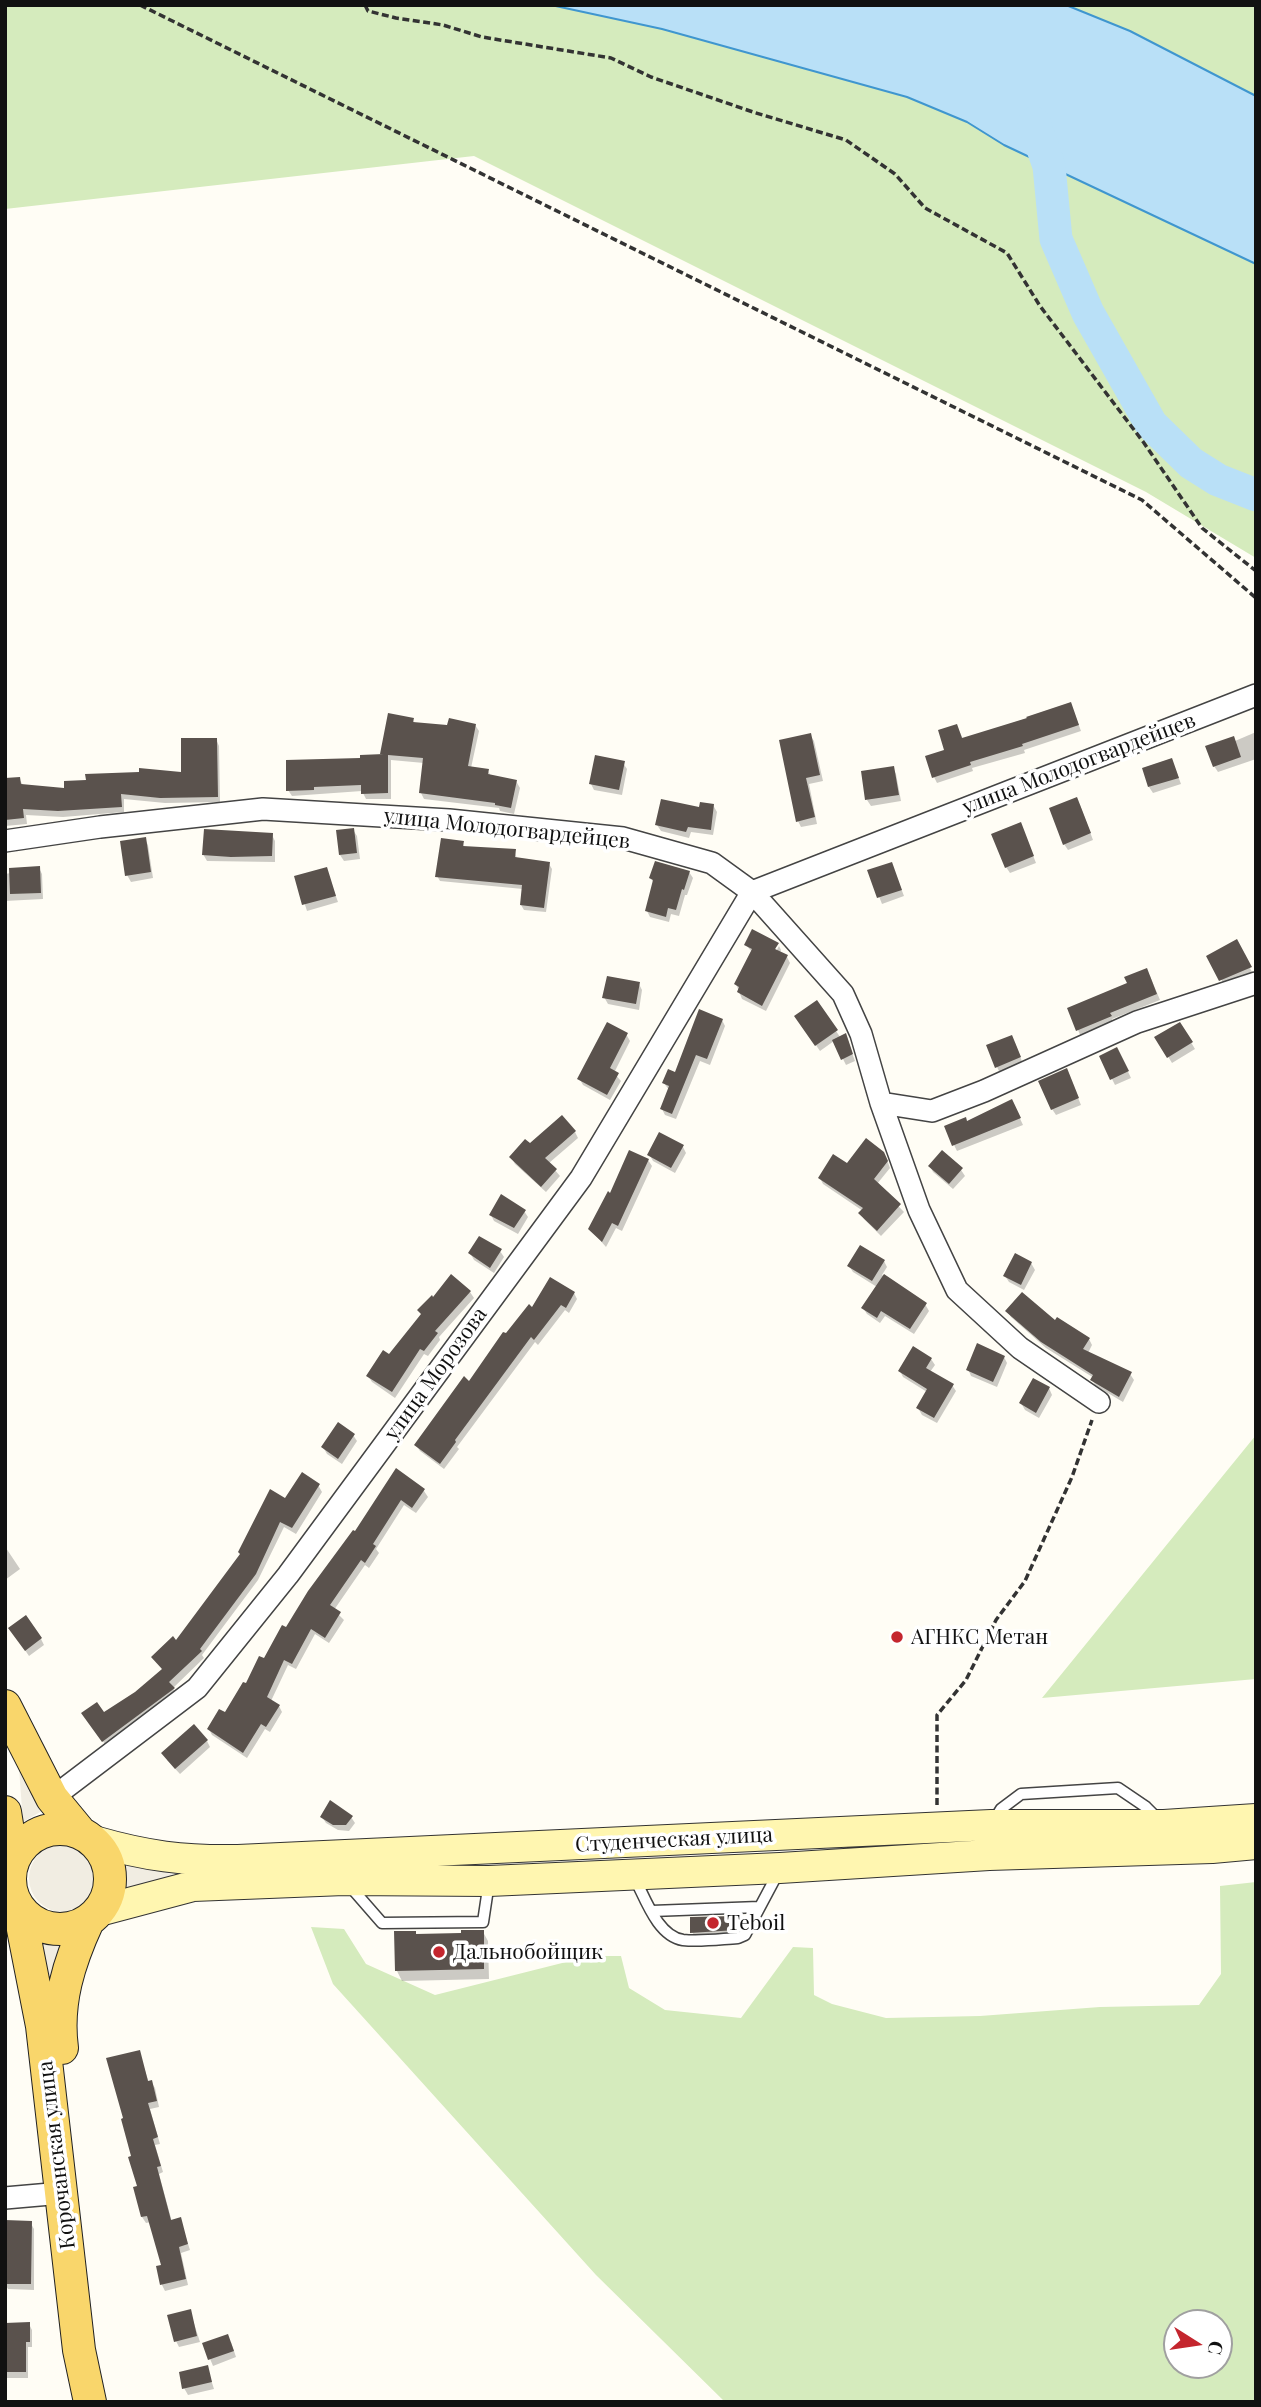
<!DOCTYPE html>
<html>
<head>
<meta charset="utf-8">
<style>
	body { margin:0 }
	#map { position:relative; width:1261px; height:2407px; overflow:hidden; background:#fffdf5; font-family:"Playfair Display",serif }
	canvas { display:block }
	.frame { position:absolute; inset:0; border:7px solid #111; pointer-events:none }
	.north { position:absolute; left:1163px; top:2309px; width:70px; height:70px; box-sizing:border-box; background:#fff; border:2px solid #a0a0a0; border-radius:50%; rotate:102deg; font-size:19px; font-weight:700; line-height:28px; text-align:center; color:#111 }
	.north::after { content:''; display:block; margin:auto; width:24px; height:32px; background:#c4262e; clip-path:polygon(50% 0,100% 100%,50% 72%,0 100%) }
</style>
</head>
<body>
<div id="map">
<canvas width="1261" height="2407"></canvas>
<div class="frame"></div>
<div class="north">С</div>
</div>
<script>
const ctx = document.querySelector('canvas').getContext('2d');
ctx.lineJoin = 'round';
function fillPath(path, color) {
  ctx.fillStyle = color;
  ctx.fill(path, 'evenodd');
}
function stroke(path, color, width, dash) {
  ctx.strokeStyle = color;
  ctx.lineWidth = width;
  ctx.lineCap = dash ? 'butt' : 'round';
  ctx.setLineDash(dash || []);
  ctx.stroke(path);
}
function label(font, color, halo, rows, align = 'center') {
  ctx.font = font + ' "Playfair Display",serif';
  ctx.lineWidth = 7;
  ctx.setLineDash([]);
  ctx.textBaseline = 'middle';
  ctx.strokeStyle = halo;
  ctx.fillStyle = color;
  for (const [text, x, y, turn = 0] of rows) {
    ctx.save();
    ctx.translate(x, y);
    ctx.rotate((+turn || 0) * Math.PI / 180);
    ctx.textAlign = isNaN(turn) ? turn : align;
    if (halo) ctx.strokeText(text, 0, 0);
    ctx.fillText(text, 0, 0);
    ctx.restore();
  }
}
const green = new Path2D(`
	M5 5H551L661 29 907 97 967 122 1004 145 1256 264V480L1184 474 1256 505V558L1146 492 474 156 5 209Z
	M1066 5H1256V96L1130 31Z
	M1256 1435V1679L1042 1698Z
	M1256 1882V2402H725L596 2275 333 1984 311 1927 344 1929 366 1964 435 1995 590 1956H621L629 1988 665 2010 741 2018 793 1947 813 1948 814 1995 832 2004 886 2018 980 2016 1100 2007 1199 2005 1221 1974 1220 1886ZM1219 2323V2365H1177V2323Z`);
const plaza = new Path2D(`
	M18 1755 42 1811 23 1822Z
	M29 1878a34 34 0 1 1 68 0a34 34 0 1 1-68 0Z
	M122 1860 174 1875 124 1893 125 1870Z
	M40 1933 52 1939 63 1940 69 1937 52 2002Z`);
const water = new Path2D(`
	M551 5H1066L1130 31 1256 96V264L1004 145 967 122 907 97 662 29Z`);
const shadow = new Path2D(`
	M1071 704 1081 731 1024 750 1025 753 972 768 973 771 937 783 934 777 957 726 963 739Z
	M413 719 415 724 449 727 475 725 479 731 471 768 488 771 491 776 516 781 520 788 514 814 500 811 499 808 424 799 421 793 424 763 391 760V799H366L362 791 292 796 288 790 362 759 383 756 382 754Z
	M1256 732V759L1218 772 1214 766 1235 741Z
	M810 735 814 741 823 781 809 784 817 824 801 827 798 821Z
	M216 739 219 746 220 802 165 803 124 799V812L63 817 26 815 27 824 5 826V780L19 779 23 785 66 790 183 774Z
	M1172 760 1181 784 1153 793 1149 787Z
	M623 763 627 769 622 795 594 790 591 784Z
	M893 768 896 774 901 801 871 806 867 800Z
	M713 805 717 812 713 835 691 832 689 838 661 831 657 825Z
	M1080 805 1093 840 1068 850 1064 844Z
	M353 830 357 836 360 859 344 861 340 855Z
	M1023 830 1036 863 1010 873 1006 867Z
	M272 835 275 841V862L207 861 203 854Z
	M145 839 148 845 153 878 131 882 127 875Z
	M463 843 465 848 515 851 517 860 549 864 552 869 546 912 524 910 521 905 523 889 440 881 437 876Z
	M39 868 42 874 43 899 5 901V874Z
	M326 869 338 902 307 911 296 877Z
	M894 870 904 896 882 904 869 871Z
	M689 872 693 878 687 895H685L679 916 671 914 669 922 650 917 647 911 654 884 651 878Z
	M1237 942 1253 974 1225 986 1209 957Z
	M777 944 773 957 779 946 781 950 780 953 787 957 790 963 766 1011 742 999 736 984 752 952 746 945Z
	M1150 976 1160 1000 1112 1019 1114 1023 1081 1037 1069 1009Z
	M639 984 642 990 639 1010 608 1004 604 997Z
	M722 1020 725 1026 710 1065 700 1061 676 1119 665 1115 662 1109 669 1090 664 1083 676 1074Z
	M800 1022 836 1031 840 1037 845 1035 855 1061 846 1065 834 1041 820 1051Z
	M1180 1024 1195 1049 1172 1063 1156 1037Z
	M626 1034 630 1041 614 1073 621 1081 610 1100 583 1085 579 1078Z
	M1015 1043 1023 1064 1000 1073 997 1067Z
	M1120 1055 1131 1078 1115 1085 1101 1057Z
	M1069 1076 1081 1105 1056 1115 1052 1109Z
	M1015 1108 1023 1125 957 1151 954 1145 967 1123Z
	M575 1132 578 1138 549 1163 560 1176 546 1192 515 1164 511 1157 530 1146Z
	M683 1147 686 1153 675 1173 653 1161 649 1154Z
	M648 1160 652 1166 622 1231 616 1228 606 1247 590 1229 611 1195Z
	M887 1160 890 1168 877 1184 904 1212 881 1236 864 1219 861 1213 863 1211 823 1184 820 1178 847 1165Z
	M930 1166 961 1170 965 1176 953 1189 933 1172Z
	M524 1211 528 1217 518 1234 494 1221 491 1215Z
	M500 1251 504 1257 494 1273 474 1260 470 1253Z
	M884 1261 887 1267 882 1275 925 1304 929 1311 914 1334 885 1316 880 1323 867 1314 863 1308 877 1287 853 1272 849 1266Z
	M1031 1263 1035 1270 1024 1290 1009 1282 1005 1276Z
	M470 1292 474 1298 439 1337 440 1340 428 1356 424 1354 395 1398 372 1382 368 1376 389 1356 422 1315Z
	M574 1293 577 1299 569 1313 565 1310 538 1345 535 1342 457 1447 459 1449 444 1469 420 1451 416 1445 470 1383 506 1336 533 1310Z
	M1007 1311 1055 1323 1089 1339 1092 1345 1088 1353 1130 1374 1134 1380 1123 1402 1096 1386 1092 1380 1094 1378 1046 1348 1011 1317Z
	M1004 1357 1007 1363 997 1387 971 1376 968 1369Z
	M931 1359 935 1365 930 1372 952 1385 956 1391 937 1423 922 1415 918 1408 927 1392 903 1377 900 1371Z
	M1049 1388 1052 1395 1039 1418 1025 1410 1021 1403Z
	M353 1435 357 1441 342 1464 327 1454 323 1447Z
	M396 1471 424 1491 428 1497 416 1513 404 1505 376 1549 379 1553 369 1568 365 1565 334 1610 344 1620 329 1643 315 1634 296 1669 288 1665 271 1701 279 1706 282 1712 270 1732 265 1729 247 1758 212 1735 209 1729 225 1715 247 1686 355 1533Z
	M318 1485 322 1492 296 1534 284 1527 258 1580 202 1655 204 1658 173 1688 177 1695 107 1747 87 1719 104 1715 136 1693 163 1670 153 1657 176 1643 285 1500Z
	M6 1548 20 1569 5 1580V1548Z
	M14 1634 41 1639 44 1645 29 1656Z
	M207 1741 210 1747 180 1774 167 1760Z
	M322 1817H351L355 1823 349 1831 338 1830 326 1823Z
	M734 1918 738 1924V1936L696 1938 692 1932Z
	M415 1932 418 1936 483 1932 488 1941 489 1979 402 1981 397 1971Z
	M139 2052 149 2083 151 2082 155 2088 159 2107 150 2109 160 2144 155 2145 163 2172 159 2174 172 2222 180 2219 190 2250 181 2253 188 2285 165 2291 162 2285 163 2267 151 2222 146 2223 142 2217 133 2157Z
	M30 2222 34 2229V2290L8 2289 5 2284Z
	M190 2311 200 2342 179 2347 176 2341Z
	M5 2324H29L32 2330V2347H28V2378H5Z
	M231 2342 236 2357 213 2366 204 2344Z
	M207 2367 214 2389 188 2395 184 2388Z`);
const river = new Path2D(`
	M1034 123 1049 166 1056 239 1088 313 1151 424 1191 463 1218 480 1256 495`);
const building = new Path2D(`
	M1071 702 1079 725 1022 744 1023 746 970 762 971 765 932 778 925 756 944 750 938 730 957 724 962 738 1027 718 1026 717Z
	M388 713 414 718 413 722 447 725 449 718 476 724 468 766 489 769 488 774 517 780 511 808 495 805V803L419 793 423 758 388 755V793L361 794V785L314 787V790L286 791V760L360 758V755L384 754H380Z
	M811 733 820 775 806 778 815 817 796 822 779 740Z
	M1234 736 1241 757 1213 767 1205 746Z
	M181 738H217L218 797 160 798 121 794 122 807 58 811 23 809 24 818 5 820V778L20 777 21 784 64 788V781L86 780 85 774 139 772V768L181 772Z
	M595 755 625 761 619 790 589 784Z
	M1172 758 1179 778 1148 787 1142 768Z
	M894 766 899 795 865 800 861 771Z
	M1077 797 1091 833 1063 845 1049 808Z
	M661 799 699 807 700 802 714 804 711 830 688 827 686 832 655 825Z
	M1021 822 1034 856 1005 868 991 834Z
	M354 828 357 853 339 855 336 830Z
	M204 829 273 833 272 856 231 857 202 855Z
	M146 837 151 872 125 876 120 841Z
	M441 838 464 841 463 846 516 849 515 857 550 862 544 908 520 905 522 885 435 877Z
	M655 861 690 871 684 890 682 889 676 910 668 908 666 917 645 911 653 880 649 878Z
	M892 862 902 890 877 898 867 870Z
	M40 866 41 893 10 894 9 868Z
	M327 867 336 896 302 905 294 876Z
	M752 929 779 943 775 949 788 955 762 1006 737 992 739 987 734 984 752 949 744 945Z
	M1237 939 1252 967 1219 981 1206 956Z
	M1147 968 1157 994 1110 1013 1112 1016 1076 1031 1067 1008 1127 983 1124 977Z
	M607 976 640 982 636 1004 602 998Z
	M817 1000 838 1030 815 1046 794 1016Z
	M699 1009 723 1019 707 1059 696 1055 672 1114 660 1109 669 1086 662 1083 668 1069 675 1072Z
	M607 1022 628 1033 610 1068 619 1073 607 1095 577 1079Z
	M1180 1022 1193 1042 1167 1058 1154 1037Z
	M846 1033 853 1054 841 1060 832 1040Z
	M1012 1035 1021 1057 995 1068 986 1045Z
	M1117 1047 1129 1071 1110 1080 1099 1056Z
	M1067 1068 1079 1098 1051 1110 1038 1081Z
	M1012 1099 1021 1118 952 1146 944 1126 966 1117 967 1121Z
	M562 1115 576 1131 545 1158 557 1169 541 1187 509 1157 525 1139 530 1143Z
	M659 1132 684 1145 671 1168 647 1155Z
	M866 1138 884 1152 888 1161 874 1179 901 1204 877 1231 858 1213 863 1208 818 1178 833 1154 847 1163Z
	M629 1150 649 1159 618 1226 612 1223 602 1242 588 1229 608 1191 610 1193Z
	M942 1150 963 1168 949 1184 928 1166Z
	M501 1194 526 1210 514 1228 489 1215Z
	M479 1236 502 1249 490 1268 468 1253Z
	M860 1245 885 1260 872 1281 847 1266Z
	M1015 1253 1032 1262 1021 1285 1003 1276Z
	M451 1274 471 1291 435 1331 438 1333 424 1351 420 1349 392 1392 366 1376 383 1350 389 1354 421 1314 417 1310 432 1295 433 1297Z
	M884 1274 927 1303 910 1329 881 1311 877 1318 861 1308Z
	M550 1277 575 1292 566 1308 561 1305 534 1340 531 1337 455 1440 456 1442 440 1464 414 1445 464 1376 469 1381 503 1332 506 1333 529 1304 532 1307Z
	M1022 1292 1055 1320 1057 1317 1090 1338 1083 1349 1132 1372 1119 1397 1090 1380 1093 1375 1041 1342 1005 1311Z
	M977 1343 1005 1356 993 1382 966 1370Z
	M913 1346 932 1358 926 1368 954 1384 934 1418 916 1408 927 1389 898 1371Z
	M1033 1378 1050 1387 1036 1413 1019 1403Z
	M338 1422 355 1434 338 1459 321 1447Z
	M396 1468 425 1489 412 1508 401 1500 373 1544 376 1546 365 1563 361 1560 330 1605 341 1612 325 1638 311 1629 292 1664 284 1660 267 1697 280 1705 266 1727 261 1724 243 1753 207 1729 219 1709 225 1712 243 1682 246 1683 259 1656 264 1658 282 1625 286 1627 308 1591 353 1530 355 1531Z
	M302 1472 320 1484 292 1528 280 1522 256 1574 200 1649 202 1651 169 1682 175 1688 102 1742 81 1713 97 1702 104 1712 135 1692 162 1669 151 1657 173 1636 176 1640 240 1554 238 1552 270 1489 285 1498Z
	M26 1615 42 1638 25 1651 8 1628Z
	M194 1724 208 1740 175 1769 161 1753Z
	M330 1800 353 1816 346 1825H333L320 1817Z
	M735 1916 736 1930 690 1933V1917Z
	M461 1930H484V1969L395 1971 394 1931H416V1934L461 1933Z
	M140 2050 148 2081 152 2080 157 2101 148 2103 158 2137 153 2139 161 2166 157 2167 171 2220 181 2217 188 2244 179 2247 186 2279 160 2285 156 2266 161 2265 147 2216 141 2217 133 2187 137 2186 128 2157 131 2156 121 2119 123 2118 106 2058Z
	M5 2220 32 2221 31 2284H5Z
	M191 2309 197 2336 174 2342 167 2315Z
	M30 2322V2342H26V2372H5V2323Z
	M228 2334 234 2351 208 2360 202 2343Z
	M208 2365 212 2382 182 2389 179 2372Z`);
const path = new Path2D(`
	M140 5 1142 500 1256 598
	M365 5 368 11 396 18 443 25 482 37 611 58 651 77 753 112 846 140 895 174 925 208 1007 253 1040 306 1144 443 1202 528 1256 571
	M937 1805V1715L966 1680 996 1620 1025 1581 1072 1477 1092 1420`);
const lane = new Path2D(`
	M993 1822 1001 1809 1021 1794 1118 1788 1146 1807 1159 1820
	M634 1877C645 1897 657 1936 683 1940 701 1942 721 1939 738 1938L745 1935 778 1873
	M348 1884 382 1923 483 1922 489 1882
	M652 1911 759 1907`);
const street = new Path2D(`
	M5 841 100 827 263 809 449 820 623 838 712 863 752 892 1256 695
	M881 1103 932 1111 984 1091 1137 1022 1256 983
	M52 1798 197 1688 288 1575 581 1178 752 892 843 994 861 1034 881 1103 919 1210 957 1290 1020 1348 1099 1402
	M5 2198 62 2193`);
const secondary = new Path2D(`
	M94 1841C146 1856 183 1861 238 1860L991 1825H1164L1256 1819
	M99 1911 193 1886 344 1880 489 1881 780 1868 989 1855 1212 1848 1256 1844`);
const primary = new Path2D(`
	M5 1706 52 1798 80 1832
	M5 1812 13 1862
	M10 1879a50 50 0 1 1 100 0a50 50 0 1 1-100 0Z
	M19 1909 42 2026 79 2350 90 2402
	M62 2048C56 2003 69 1962 88 1921`);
const markers = [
	[897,1637,7,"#c4262e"],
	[713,1923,7,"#c4262e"],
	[439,1952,7,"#c4262e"]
];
const streetNames = [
	["улица Молодогвардейцев",1079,764,-21],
	["улица Молодогвардейцев",507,829,6],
	["улица Морозова",436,1374,-54],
	["Студенческая улица",674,1840,-3],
	["Корочанская улица",57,2155,-97]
];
const poiNames = [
	["АГНКС Метан",911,1637],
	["Teboil",727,1923],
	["Дальнобойщик",453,1952]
];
fillPath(green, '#d5ebbd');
fillPath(plaza, '#f1ede2');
fillPath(water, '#b9e0f7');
stroke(water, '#3f96cf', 2);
fillPath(shadow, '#0003');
stroke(river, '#b9e0f7', 33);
fillPath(building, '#5a524d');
stroke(lane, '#444', 13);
stroke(street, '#444', 24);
stroke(secondary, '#333', 32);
stroke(primary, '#222', 34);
stroke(path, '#333', 3.5, [7, 3.5]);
stroke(lane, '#fff', 10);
stroke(street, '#fff', 21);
stroke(secondary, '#fff6b0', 30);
stroke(primary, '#f9d66b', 32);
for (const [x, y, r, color] of markers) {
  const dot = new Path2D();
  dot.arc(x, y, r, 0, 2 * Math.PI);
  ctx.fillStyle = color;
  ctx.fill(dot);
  stroke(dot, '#fff', 2.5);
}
label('21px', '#111', '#fff', streetNames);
label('21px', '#111', '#fff', poiNames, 'left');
</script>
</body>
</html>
